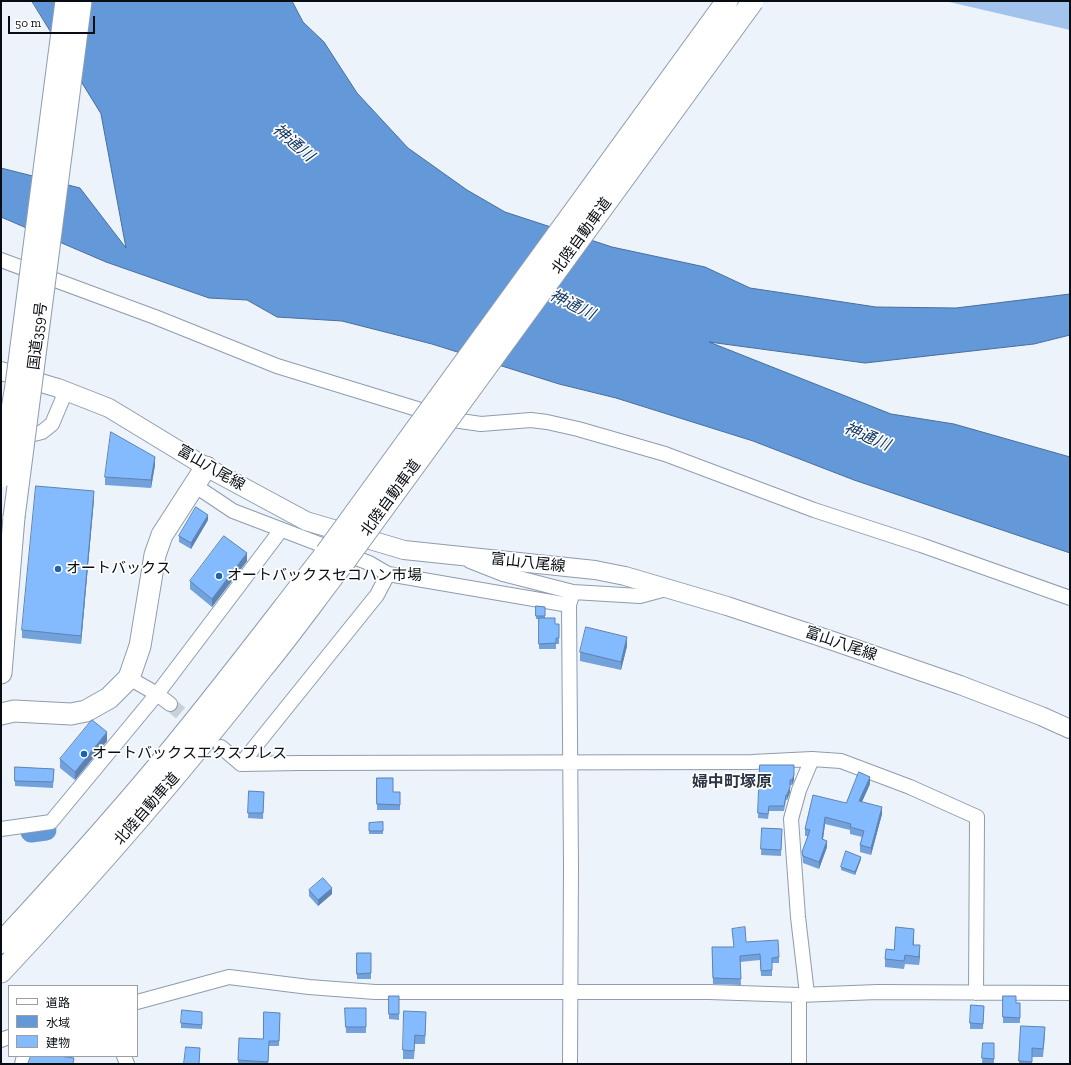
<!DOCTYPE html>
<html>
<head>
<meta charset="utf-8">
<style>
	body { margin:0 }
	#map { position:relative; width:1071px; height:1065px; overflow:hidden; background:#edf3fb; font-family:"Zilla Slab","Noto Sans JP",serif }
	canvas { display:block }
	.frame { position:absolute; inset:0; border:2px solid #080d13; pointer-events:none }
	.legend { position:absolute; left:8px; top:985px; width:130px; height:72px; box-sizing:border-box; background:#fff; border:1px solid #9c9ea1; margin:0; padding:5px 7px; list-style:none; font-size:12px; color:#080d13 }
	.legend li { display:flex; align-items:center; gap:8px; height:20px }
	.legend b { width:20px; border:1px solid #9c9ea1 }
	.scale { position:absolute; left:8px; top:16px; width:87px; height:18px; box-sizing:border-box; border:2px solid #080d13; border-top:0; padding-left:5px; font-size:12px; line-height:14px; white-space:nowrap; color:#080d13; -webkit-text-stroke:3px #fff; paint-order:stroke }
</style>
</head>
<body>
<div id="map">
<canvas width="1071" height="1065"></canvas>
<div class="frame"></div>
<ul class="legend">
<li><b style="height:5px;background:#fff"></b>道路</li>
<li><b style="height:11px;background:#6398d9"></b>水域</li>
<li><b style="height:11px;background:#84bbff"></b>建物</li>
</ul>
<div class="scale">50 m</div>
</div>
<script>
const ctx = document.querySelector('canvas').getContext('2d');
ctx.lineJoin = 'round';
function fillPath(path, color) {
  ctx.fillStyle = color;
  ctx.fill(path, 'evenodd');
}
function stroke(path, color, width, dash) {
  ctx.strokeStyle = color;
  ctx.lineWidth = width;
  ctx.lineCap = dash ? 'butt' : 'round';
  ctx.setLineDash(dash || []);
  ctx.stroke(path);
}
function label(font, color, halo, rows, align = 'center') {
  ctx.font = font + ' "Zilla Slab","Noto Sans JP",serif';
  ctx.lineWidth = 3.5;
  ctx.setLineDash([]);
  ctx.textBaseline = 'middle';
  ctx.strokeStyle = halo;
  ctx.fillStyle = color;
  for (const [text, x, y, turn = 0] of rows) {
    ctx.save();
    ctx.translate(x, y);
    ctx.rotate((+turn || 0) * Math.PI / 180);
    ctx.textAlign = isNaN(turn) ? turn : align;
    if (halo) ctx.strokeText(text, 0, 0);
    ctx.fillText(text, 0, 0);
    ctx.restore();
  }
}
const green = new Path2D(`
	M945 1H1070V30Z`);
const water = new Path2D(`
	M32 1H292L303 22 324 42 357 93 408 148 467 190 505 212 612 247 705 267 750 288 876 307 956 308 1070 294V335L1034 344 865 363 709 342 891 414 954 424 1070 457V553L854 480 753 441 616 398 559 384 432 344 342 321 277 317 247 300 209 298 106 262 1 217V168L80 188 126 248 101 114Z`);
const river = new Path2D(`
	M31 832 46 830`);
const minorTunnel = new Path2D(`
	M170 704 199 729`);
const minor = new Path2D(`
	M1 260 155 317 277 366 453 420 481 424 531 420 547 422 578 429 665 454 814 510 921 545 1070 598
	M18 438 42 432 52 424 66 391
	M194 485 233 511 369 563 388 574 377 595 241 764
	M470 561 503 574 573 592 640 596 666 589
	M388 574 569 605
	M129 678 157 694 170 704
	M221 747 241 764 299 763 752 762 812 759 841 761 910 787 977 817 976 993
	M1 829 51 822 157 694 281 530
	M807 994 798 917 791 819 799 790 812 759
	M799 995V1064
	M137 1002 229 977 309 987 375 992H709L799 995 878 992 1070 993
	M1 1040 9 1037
	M124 1056 127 1064
	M22 1064 24 1056
	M570 1064 571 867 569 605 573 592`);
const major = new Path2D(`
	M1 371 58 388 109 408 206 467 306 521 404 550 595 570 625 576 727 606 833 641 960 685 1041 716 1070 729`);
const highway = new Path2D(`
	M1 673 14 517
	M1 714 14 711 71 714 86 711 109 698 129 678 140 646 155 555 162 535 206 467
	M1 943C49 891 96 839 142 785 206 710 265 631 326 553
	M1 972C92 875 180 774 262 669 291 634 317 597 345 561`);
const highwayBridge = new Path2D(`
	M1 477 16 385 66 1
	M14 517 81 1
	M326 553 727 1
	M345 561 753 1`);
const wall = new Path2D(`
	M155 465 151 488 105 485V477Z
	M94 499 81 644 22 638V630Z
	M208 520 191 549 179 542V536Z
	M247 561 212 607 190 589V581Z
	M536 606 545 607V618L555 624H559V644H556V649H539V619H536Z
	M627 646 621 670 580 661V652Z
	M107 741 75 780 60 768V759Z
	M760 765 794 780 792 785H790V792L787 800H786L784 811H769L768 819 758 818Z
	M15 767 54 769 53 788 15 786Z
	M377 778 393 792H400V810H377Z
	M870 784 862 802 882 814 871 855 860 852V845L862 837 850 834V830L825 824 823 839 827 847 819 869 803 863 802 852 808 836H805V829L846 803Z
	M249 791 264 792 263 819 248 818Z
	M383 822V834H369V823Z
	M762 828 782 829 781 856 761 855Z
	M861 859 855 875 841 870V867Z
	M309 890 332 894 318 906 309 896Z
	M732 929 746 942 779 957V963H772V976H761L760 960 740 962 741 985 713 984 712 947H734Z
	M914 938V945L920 954 919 965 905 964 904 969 885 967V959L894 950Z
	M357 953H371V979H357Z
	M389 996H399V1020L389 1019Z
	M1003 996 1016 1003H1020V1023H1003Z
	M984 1006 983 1029H970V1023Z
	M345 1008H366V1033H346Z
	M426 1012 425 1044H415L414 1059H403V1050Z
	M280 1013 279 1046H269L268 1064H238V1060L263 1039Z
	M202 1017V1029L181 1028V1023Z
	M1021 1026 1045 1035 1043 1057H1032V1064H1019Z
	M983 1043H994V1064H982Z`);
const shadedWall = new Path2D(`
	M155 457V465L151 488V480Z
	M94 491V499L81 644V636Z
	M208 515V520L191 549V543Z
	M247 553V561L212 607V599Z
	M627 637V646L621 670V662Z
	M107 732V741L75 780V772Z
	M794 775V780L792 785V780Z
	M870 777V784L859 808V801Z
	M790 787V792L787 800V795Z
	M882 807V814L871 855V848Z
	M825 817V824L822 846V839Z
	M827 841V847L819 869V862Z
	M861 857V859L855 875V872Z
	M332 888V894L318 906V900Z
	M914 929V938L913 953V945Z
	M920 945V954L919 965V957Z`);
const building = new Path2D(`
	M111 432 155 457 151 480 105 477Z
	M36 486 94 491 81 636 22 630Z
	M196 507 208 515 191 543 179 536Z
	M224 536 247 553 212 599 190 581Z
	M536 606 545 607V616H536Z
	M539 618H555V624H559V638H556V643L539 644Z
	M586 627 627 637 621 662 580 652Z
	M92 720 107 732 75 772 60 759Z
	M760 765H794V775L792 780H790V787L787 795H786L784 806H769L768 814 758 813Z
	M15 767 54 769 53 782 15 781Z
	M859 772 870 777 859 801 882 807 871 848 860 845 864 831 850 827 851 824 825 817 822 839 827 841 819 862 803 856 802 852 810 830 805 829 813 795 846 803Z
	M377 778H393V792H400V805L377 804Z
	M249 791 264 792 263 813H248Z
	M383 822V831H369V823Z
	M762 828 782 829 781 850 761 849Z
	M846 851 861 857 855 872 841 867Z
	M323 878 332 888 318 900 309 890Z
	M745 927 746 942 778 940 779 957 772 958V970L761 971 760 954 740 956 741 979 713 978 712 947H734L732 929Z
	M896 927 914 929 913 945H920L919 957 905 955 904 961 885 959 886 949 894 950Z
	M357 953H371V973L357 974Z
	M389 996H399V1014H389Z
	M1003 996H1016V1003H1020V1018L1003 1017Z
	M971 1005 984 1006 983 1024 970 1023Z
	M345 1008H366V1027H346Z
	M182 1010 202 1012V1025L181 1023Z
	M404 1011 426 1012 425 1036 415 1035 414 1051 403 1050Z
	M264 1012 280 1013 279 1041H269L268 1062 238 1060 239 1038 263 1039Z
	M1021 1026 1045 1027 1043 1049 1032 1048V1062L1019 1061Z
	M983 1043H994V1059L982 1058Z
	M186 1047 200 1048 199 1064H184Z
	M31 1056H59L74 1058 73 1064H28Z`);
const markers = [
	[58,569,4,"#1b64b4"],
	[219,576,4,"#1b64b4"],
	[84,754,4,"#1b64b4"]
];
const streetNames = [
	["北陸自動車道",582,236,-54],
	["国道359号",38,336,-83],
	["富山八尾線",211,468,30],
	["北陸自動車道",391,498,-54],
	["富山八尾線",528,563,6],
	["富山八尾線",841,644,19],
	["北陸自動車道",147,809,-49]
];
const poiNames = [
	["オートバックス",66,569],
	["オートバックスセコハン市場",227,576],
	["オートバックスエクスプレス",92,754]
];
const waterNames = [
	["神通川",293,143,40],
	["神通川",572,305,26],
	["神通川",867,437,23]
];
const neighbourhoodNames = [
	["婦中町塚原",732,782]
];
fillPath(green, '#a1c3ec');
fillPath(water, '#6398d9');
stroke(water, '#486e9e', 1);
stroke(river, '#6398d9', 21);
stroke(minorTunnel, '#cbd0d8', 14, [14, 7]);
stroke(minor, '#8e9cae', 16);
stroke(major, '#8e9cae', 20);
stroke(highway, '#8e9cae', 23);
stroke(minor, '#fff', 14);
stroke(major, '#fff', 18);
stroke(highway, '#fff', 21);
stroke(highwayBridge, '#8e9cae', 23, []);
stroke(highwayBridge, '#fff', 21);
fillPath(wall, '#72a1db');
fillPath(shadedWall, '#5c83b2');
fillPath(building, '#84bbff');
stroke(building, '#5c83b2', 1);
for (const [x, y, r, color] of markers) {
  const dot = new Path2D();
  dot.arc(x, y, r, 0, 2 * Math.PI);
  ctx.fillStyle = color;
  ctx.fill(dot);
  stroke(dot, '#fff', 1.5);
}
label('15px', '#080d13', '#fff', streetNames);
label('15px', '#080d13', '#fff', poiNames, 'left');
label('italic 16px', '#143964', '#fff', waterNames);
label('bold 16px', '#293544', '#fff', neighbourhoodNames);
</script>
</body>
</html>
